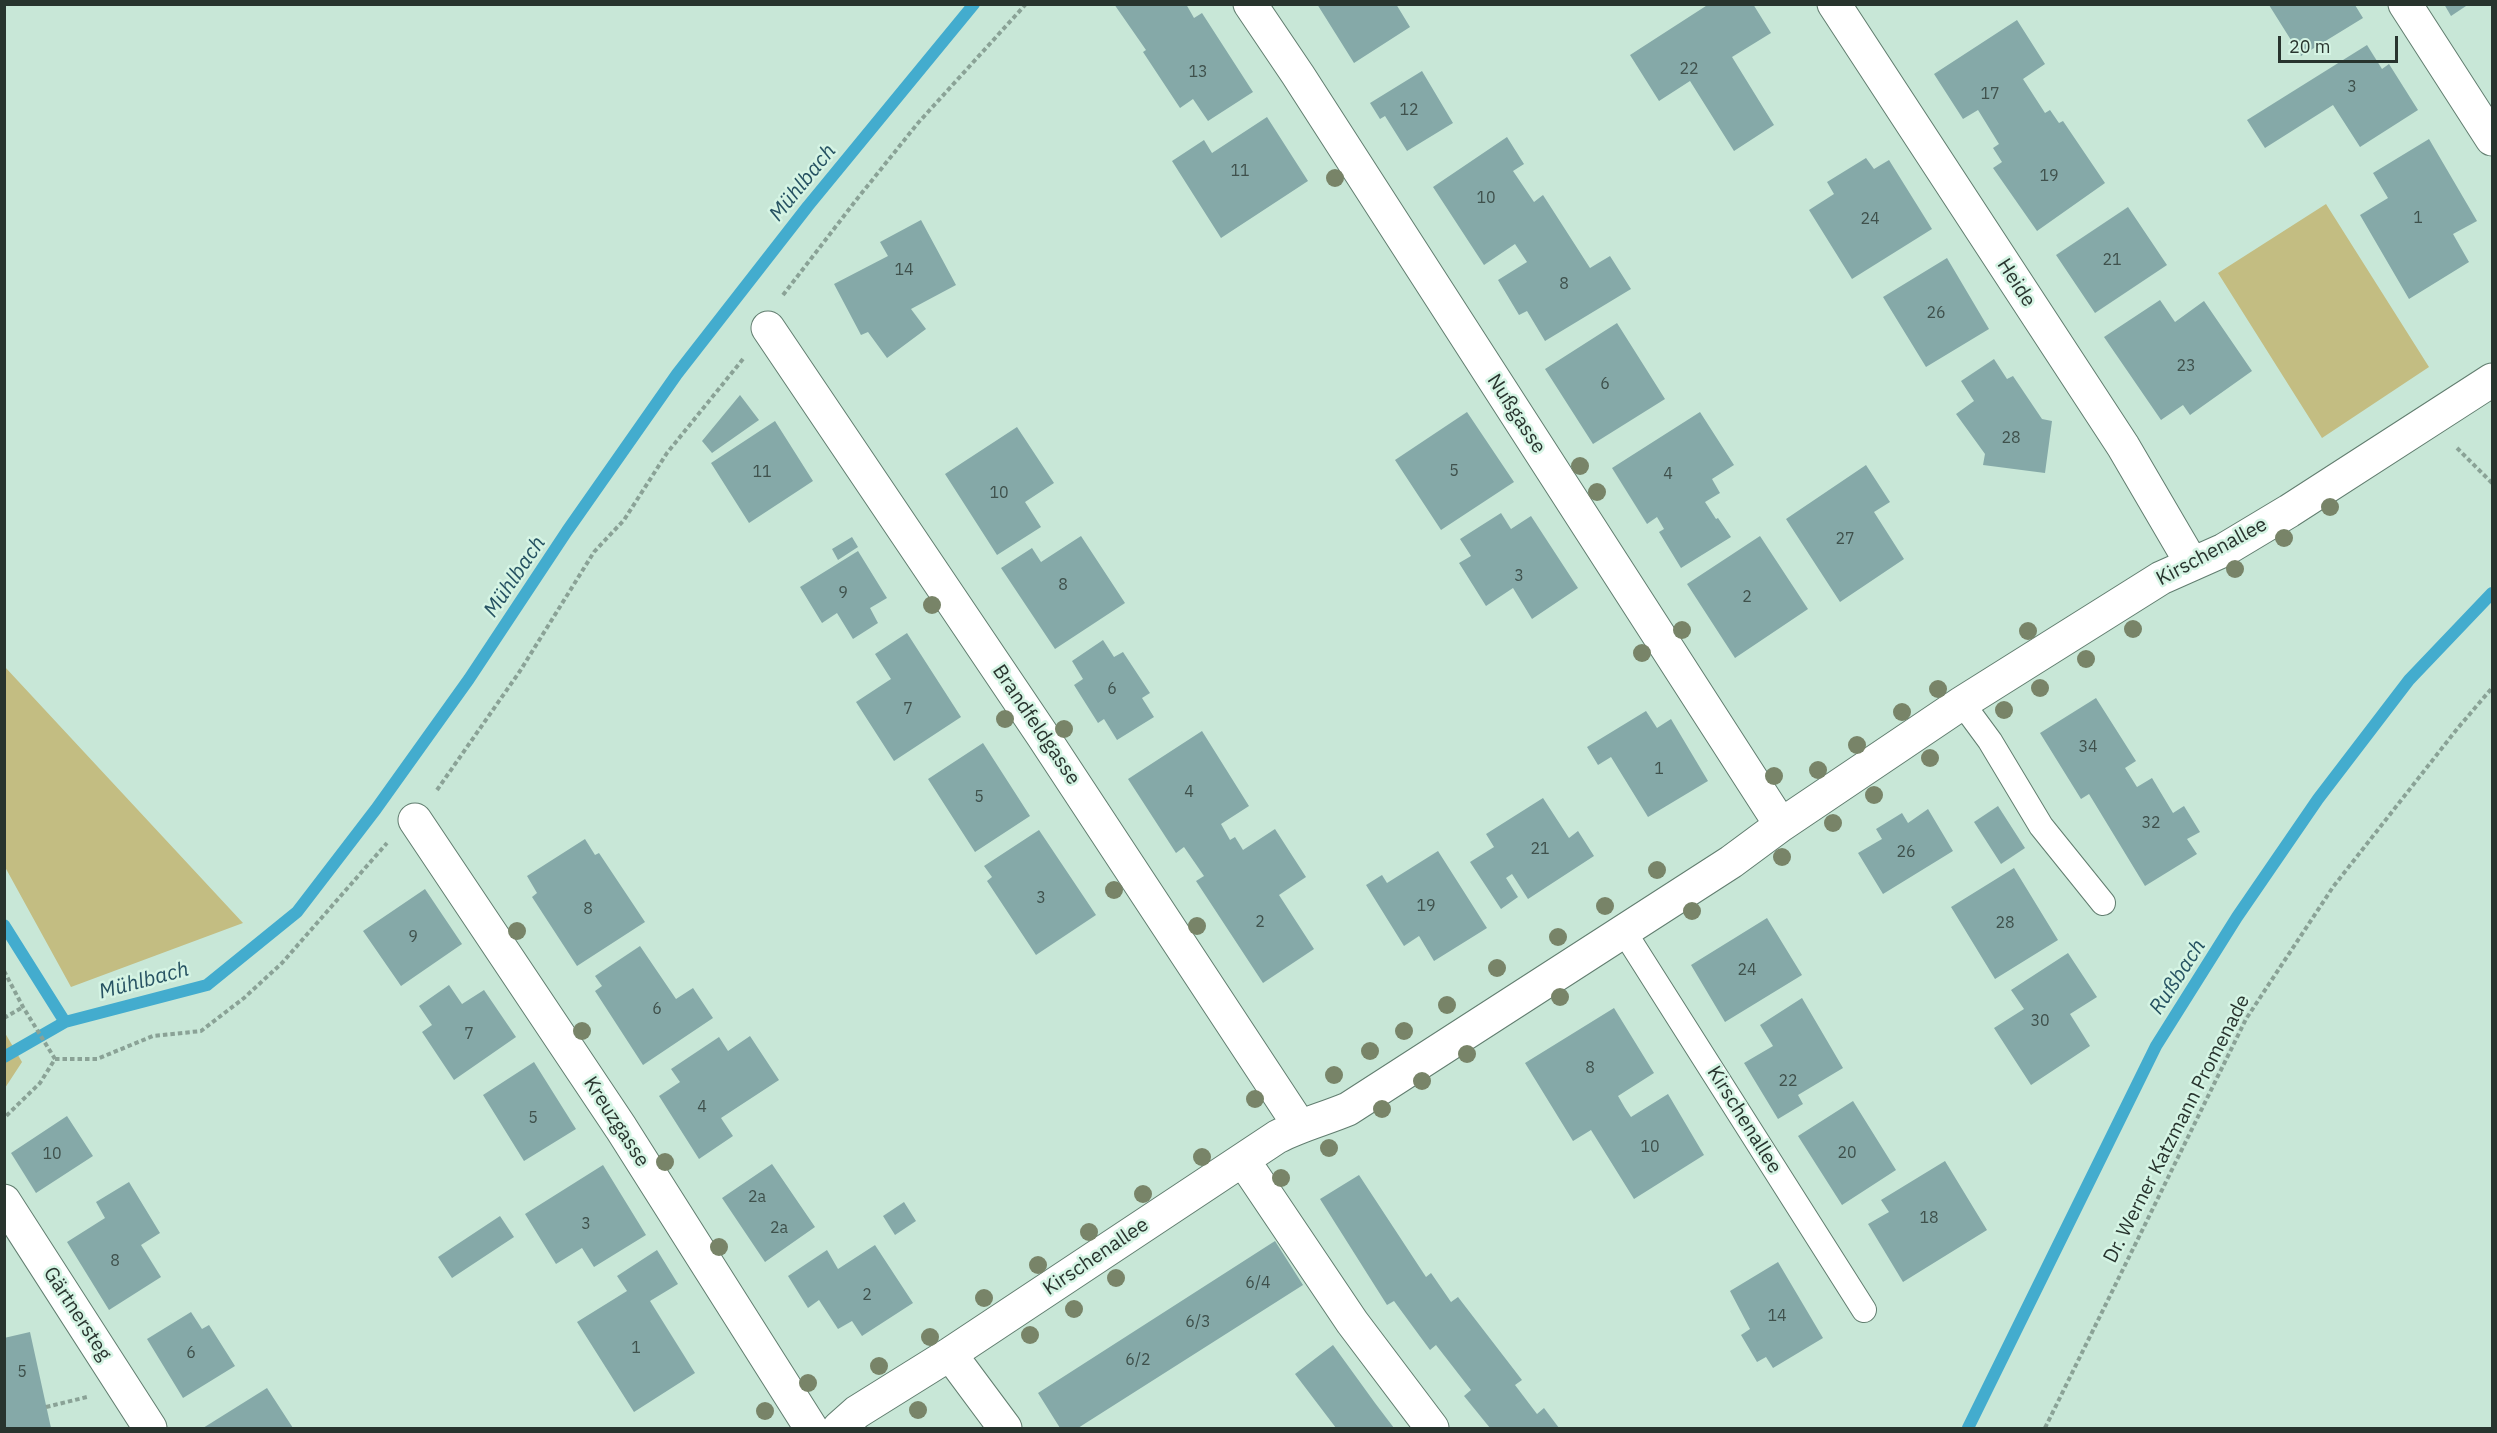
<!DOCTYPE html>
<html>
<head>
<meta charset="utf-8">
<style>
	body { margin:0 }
	#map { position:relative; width:2497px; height:1433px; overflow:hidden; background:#c8e7d7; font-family:"IBM Plex Sans",sans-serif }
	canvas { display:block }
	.frame { position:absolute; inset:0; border:6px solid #28342e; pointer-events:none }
	.scale { position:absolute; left:2278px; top:36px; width:120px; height:27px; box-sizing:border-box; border:3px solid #28342e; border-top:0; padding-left:8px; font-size:18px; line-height:21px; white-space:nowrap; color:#28342e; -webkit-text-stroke:4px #d5f4e4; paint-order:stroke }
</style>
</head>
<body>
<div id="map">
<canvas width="2497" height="1433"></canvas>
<div class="frame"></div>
<div class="scale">20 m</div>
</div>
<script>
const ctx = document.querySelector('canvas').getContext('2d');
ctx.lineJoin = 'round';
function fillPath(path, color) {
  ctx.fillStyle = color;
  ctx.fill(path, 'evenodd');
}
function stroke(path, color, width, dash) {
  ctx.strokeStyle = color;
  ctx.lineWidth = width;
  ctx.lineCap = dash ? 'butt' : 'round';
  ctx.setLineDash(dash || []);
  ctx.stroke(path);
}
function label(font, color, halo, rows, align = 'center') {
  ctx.font = font + ' "IBM Plex Sans",sans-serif';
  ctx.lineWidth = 5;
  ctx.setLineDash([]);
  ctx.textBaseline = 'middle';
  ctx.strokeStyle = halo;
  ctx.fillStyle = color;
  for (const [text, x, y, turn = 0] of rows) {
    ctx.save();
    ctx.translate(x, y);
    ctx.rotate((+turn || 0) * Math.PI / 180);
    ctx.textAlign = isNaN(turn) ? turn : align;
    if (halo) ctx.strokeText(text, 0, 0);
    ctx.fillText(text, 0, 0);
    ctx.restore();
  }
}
const green = new Path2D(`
	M2326 204 2429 367 2322 438 2218 273Z
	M5 667 243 923 71 987 5 867Z
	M5 1033 22 1062 5 1088 4 1033Z`);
const stream = new Path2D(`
	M4 925 65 1022
	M4 1057 65 1022 207 985 297 912 376 809 469 679 567 531 677 374 808 206 974 4
	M1968 1428 2156 1046 2237 917 2318 799 2409 680 2492 593`);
const building = new Path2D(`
	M1114 4H1186L1194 18 1202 13 1253 92 1208 121 1193 99 1180 108 1143 52 1146 50Z
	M1317 4H1396L1410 27 1354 63Z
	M1709 4H1753L1771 33 1732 57 1774 125 1734 151 1690 81 1659 101 1630 55Z
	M2444 4H2469L2451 16Z
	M2269 5H2355L2363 18 2301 56Z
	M2017 20 2045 64 2023 79 2045 113 2050 110 2059 123 2063 121 2105 183 2037 231 1993 168 2002 162 1993 148 1999 144 1978 110 1963 119 1934 74Z
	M2367 45 2382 69 2389 64 2418 110 2360 147 2333 105 2265 148 2247 120Z
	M1422 71 1453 123 1407 151 1385 116 1380 119 1370 103Z
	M1267 117 1308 181 1221 238 1172 161 1204 140 1212 153Z
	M1507 137 1524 164 1513 171 1534 202 1543 195 1590 268 1610 256 1631 289 1545 341 1527 311 1519 315 1498 280 1527 262 1515 244 1484 265 1433 187Z
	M2429 139 2477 221 2453 234 2469 262 2409 299 2360 215 2388 198 2373 173Z
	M1866 158 1874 169 1889 160 1932 229 1852 279 1809 210 1834 194 1827 182Z
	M2128 207 2167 265 2095 313 2056 255Z
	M921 220 956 285 911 309 926 329 887 358 868 332 861 335 834 284 888 256 880 242Z
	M1947 258 1989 329 1926 367 1883 297Z
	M2160 300 2175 322 2204 301 2252 371 2190 415 2183 405 2161 420 2104 337Z
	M1617 323 1665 399 1593 444 1545 369Z
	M1994 359 2007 379 2013 376 2042 419 2052 421 2045 473 1983 465 1985 454 1956 414 1974 401 1961 381Z
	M740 395 759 420 712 453 702 441Z
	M1467 412 1514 482 1441 530 1395 460Z
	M1700 412 1734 465 1712 479 1720 493 1705 502 1716 519 1718 518 1731 537 1681 568 1659 532 1664 529 1657 517 1647 524 1612 468Z
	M775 421 813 481 749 523 711 463Z
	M1017 427 1054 483 1025 502 1041 527 997 555 945 474Z
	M1866 465 1890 502 1874 512 1904 559 1840 602 1786 519Z
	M1501 513 1511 529 1531 516 1578 588 1532 619 1513 588 1486 606 1459 563 1471 556 1460 539Z
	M1081 536 1125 603 1055 649 1001 568 1032 548 1041 562Z
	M1760 536 1808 609 1735 658 1687 584Z
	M852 537 858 547 838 560 832 549Z
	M858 551 887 598 870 608 878 623 853 639 837 613 822 623 800 587Z
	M907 633 961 717 894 761 856 702 891 679 875 654Z
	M1103 640 1114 657 1123 652 1150 693 1142 698 1154 717 1117 740 1104 719 1098 723 1074 685 1083 679 1072 661Z
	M2096 698 2136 761 2125 768 2137 787 2152 778 2173 813 2184 806 2200 832 2187 839 2197 854 2145 886 2089 794 2081 799 2040 733Z
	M1646 711 1657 728 1671 719 1708 781 1648 817 1611 757 1598 765 1587 747Z
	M1202 731 1249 806 1221 824 1230 840 1235 837 1243 850 1275 829 1306 877 1279 895 1314 949 1263 983 1196 881 1204 876 1184 847 1176 853 1128 779Z
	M983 743 1030 816 975 852 928 779Z
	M1543 798 1569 838 1578 831 1594 856 1528 899 1512 874 1506 878 1518 897 1501 909 1470 862 1494 847 1486 834Z
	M1998 806 2025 848 2001 864 1974 822Z
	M1928 809 1953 851 1883 894 1858 853 1882 839 1876 829 1902 813 1908 823Z
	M1039 830 1096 915 1036 955 987 881 992 877 984 866Z
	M585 839 595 855 599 853 645 922 577 966 532 897 537 893 527 876Z
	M1438 851 1487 928 1434 961 1419 936 1404 946 1366 885 1382 875 1387 883Z
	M2014 868 2058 940 1995 979 1951 907Z
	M425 889 462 944 401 986 363 931Z
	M1767 918 1802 975 1725 1022 1691 965Z
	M640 946 676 999 693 988 713 1018 643 1065 595 991 602 986 595 976Z
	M2068 953 2097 997 2070 1014 2090 1046 2031 1085 1994 1028 2024 1009 2011 990Z
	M449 985 462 1004 484 990 516 1037 454 1080 422 1032 432 1025 419 1006Z
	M1802 998 1843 1068 1798 1095 1803 1104 1778 1119 1744 1063 1773 1046 1760 1025Z
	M1614 1008 1654 1073 1618 1096 1625 1108 1631 1117 1668 1094 1704 1155 1634 1199 1591 1130 1573 1141 1525 1063Z
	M750 1036 779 1080 721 1118 733 1136 699 1159 659 1096 680 1082 671 1069 719 1037 728 1051Z
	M534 1062 576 1129 524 1161 483 1095Z
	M1853 1101 1896 1170 1842 1205 1798 1136Z
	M67 1116 93 1156 36 1193 11 1153Z
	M1945 1161 1987 1230 1903 1282 1868 1224 1889 1212 1881 1200Z
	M772 1164 815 1227 765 1262 722 1198Z
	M603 1165 646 1235 594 1267 582 1248 556 1264 525 1214Z
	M1359 1175 1426 1277 1431 1273 1451 1302 1458 1297 1522 1380 1515 1385 1537 1414 1544 1408 1559 1428H1490L1464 1396 1471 1390 1436 1345 1430 1350 1394 1301 1387 1305 1320 1199Z
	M129 1182 160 1233 141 1245 161 1277 109 1310 67 1242 105 1218 96 1202Z
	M904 1202 916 1221 895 1235 883 1216Z
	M500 1216 514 1237 452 1278 438 1257Z
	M1275 1241 1303 1285 1078 1428H1060L1038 1393Z
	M875 1245 913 1303 862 1336 852 1321 838 1329 819 1300 808 1308 788 1276 827 1250 838 1269Z
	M657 1250 678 1284 650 1301 695 1373 634 1412 577 1322 627 1291 617 1276Z
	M1778 1262 1823 1338 1773 1368 1766 1357 1757 1362 1741 1335 1750 1329 1730 1291Z
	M191 1312 202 1329 209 1325 235 1366 183 1398 147 1339Z
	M30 1332 51 1428H4V1338Z
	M1333 1345 1375 1403 1394 1428H1336L1295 1374Z
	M267 1388 293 1428H203Z`);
const path = new Path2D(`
	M783 295 857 199 918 123 1026 4
	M2457 448 2492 483
	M437 790 520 671 594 552 624 520 667 453 743 359
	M4 971 23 1007 55 1059 40 1083 4 1118
	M4 1018 23 1007
	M55 1059H97L153 1036 201 1031 244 998 282 963 387 843
	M46 1407 87 1397
	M2045 1428 2246 1019 2333 887 2457 729 2492 688`);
const lane = new Path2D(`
	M1962 703 1990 741 2041 826 2103 903
	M1623 930 1864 1310`);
const street = new Path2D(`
	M1250 4 1298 75 1781 825
	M1834 4 2123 446 2192 564
	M2405 4 2492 139
	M768 328 1043 736 1299 1125
	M415 820 621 1128 811 1428
	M1243 1160 1352 1322 1432 1428
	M4 1201 150 1428
	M950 1354 1005 1428
	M839 1428 857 1412 950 1354 1277 1137C1300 1125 1324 1119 1348 1109L1731 862 1781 825 1962 703 2161 578 2224 550 2289 511 2492 380`);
const trees = [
	[1335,178],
	[1580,466],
	[1597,492],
	[2330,507],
	[2284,538],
	[2235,569],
	[932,605],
	[2133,629],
	[1682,630],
	[2028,631],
	[1642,653],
	[2086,659],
	[2040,688],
	[1938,689],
	[2004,710],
	[1902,712],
	[1005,719],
	[1064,729],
	[1857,745],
	[1930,758],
	[1818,770],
	[1774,776],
	[1874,795],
	[1833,823],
	[1782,857],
	[1657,870],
	[1114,890],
	[1605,906],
	[1692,911],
	[1197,926],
	[517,931],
	[1558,937],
	[1497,968],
	[1560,997],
	[1447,1005],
	[582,1031],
	[1404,1031],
	[1370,1051],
	[1467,1054],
	[1334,1075],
	[1422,1081],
	[1255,1099],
	[1382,1109],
	[1329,1148],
	[1202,1157],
	[665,1162],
	[1281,1178],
	[1143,1194],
	[1089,1232],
	[719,1247],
	[1038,1265],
	[1116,1278],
	[984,1298],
	[1074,1309],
	[1030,1335],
	[930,1337],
	[879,1366],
	[808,1383],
	[918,1410],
	[765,1411]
];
const numberNames = [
	["22",1689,69],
	["13",1198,72],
	["3",2352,87],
	["17",1990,94],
	["12",1409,110],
	["11",1240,171],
	["19",2049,176],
	["10",1486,198],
	["1",2418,218],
	["24",1870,219],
	["21",2112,260],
	["14",904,270],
	["8",1564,284],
	["26",1936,313],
	["23",2186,366],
	["6",1605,384],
	["28",2011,438],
	["5",1454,471],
	["11",762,472],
	["4",1668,474],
	["10",999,493],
	["27",1845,539],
	["3",1519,576],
	["8",1063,585],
	["9",843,593],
	["2",1747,597],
	["6",1112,689],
	["7",908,709],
	["34",2088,747],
	["1",1659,769],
	["4",1189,792],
	["5",979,797],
	["32",2151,823],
	["21",1540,849],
	["26",1906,852],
	["3",1041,898],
	["19",1426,906],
	["8",588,909],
	["2",1260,922],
	["28",2005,923],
	["9",413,937],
	["24",1747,970],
	["6",657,1009],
	["30",2040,1021],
	["7",469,1034],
	["8",1590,1068],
	["22",1788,1081],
	["4",702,1107],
	["5",533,1118],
	["10",1650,1147],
	["20",1847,1153],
	["10",52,1154],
	["2a",757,1197],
	["18",1929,1218],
	["3",586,1224],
	["2a",779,1228],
	["8",115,1261],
	["6/4",1258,1283],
	["2",867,1295],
	["14",1777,1316],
	["6/3",1198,1322],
	["1",636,1348],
	["6",191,1353],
	["6/2",1138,1360],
	["5",22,1372]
];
const streetNames = [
	["Heide",2016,283,57],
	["Nußgasse",1516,414,57],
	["Kirschenallee",2212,552,-28],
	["Brandfeldgasse",1036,725,56],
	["Kirschenallee",1744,1120,58],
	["Kreuzgasse",616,1122,57],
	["Dr. Werner Katzmann Promenade",2177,1129,-63],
	["Kirschenallee",1096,1257,-34],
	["Gärtnersteg",77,1314,57]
];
const waterNames = [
	["Mühlbach",803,183,-51],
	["Mühlbach",515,577,-56],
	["Rußbach",2178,977,-57],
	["Mühlbach",144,981,-15]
];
fillPath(green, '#c3bd82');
stroke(stream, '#43acce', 12);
fillPath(building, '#85a9a8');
stroke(lane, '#617d6f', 26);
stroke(street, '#617d6f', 35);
stroke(path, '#8aa296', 4, [4.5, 3]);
stroke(lane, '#fff', 24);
stroke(street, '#fff', 33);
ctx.fillStyle = '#788468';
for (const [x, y] of trees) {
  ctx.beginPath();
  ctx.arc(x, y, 9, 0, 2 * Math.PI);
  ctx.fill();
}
label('16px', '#3f514c', null, numberNames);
label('20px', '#28342e', '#d5f4e4', streetNames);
label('italic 21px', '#265262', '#d5f4e4', waterNames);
</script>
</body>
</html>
